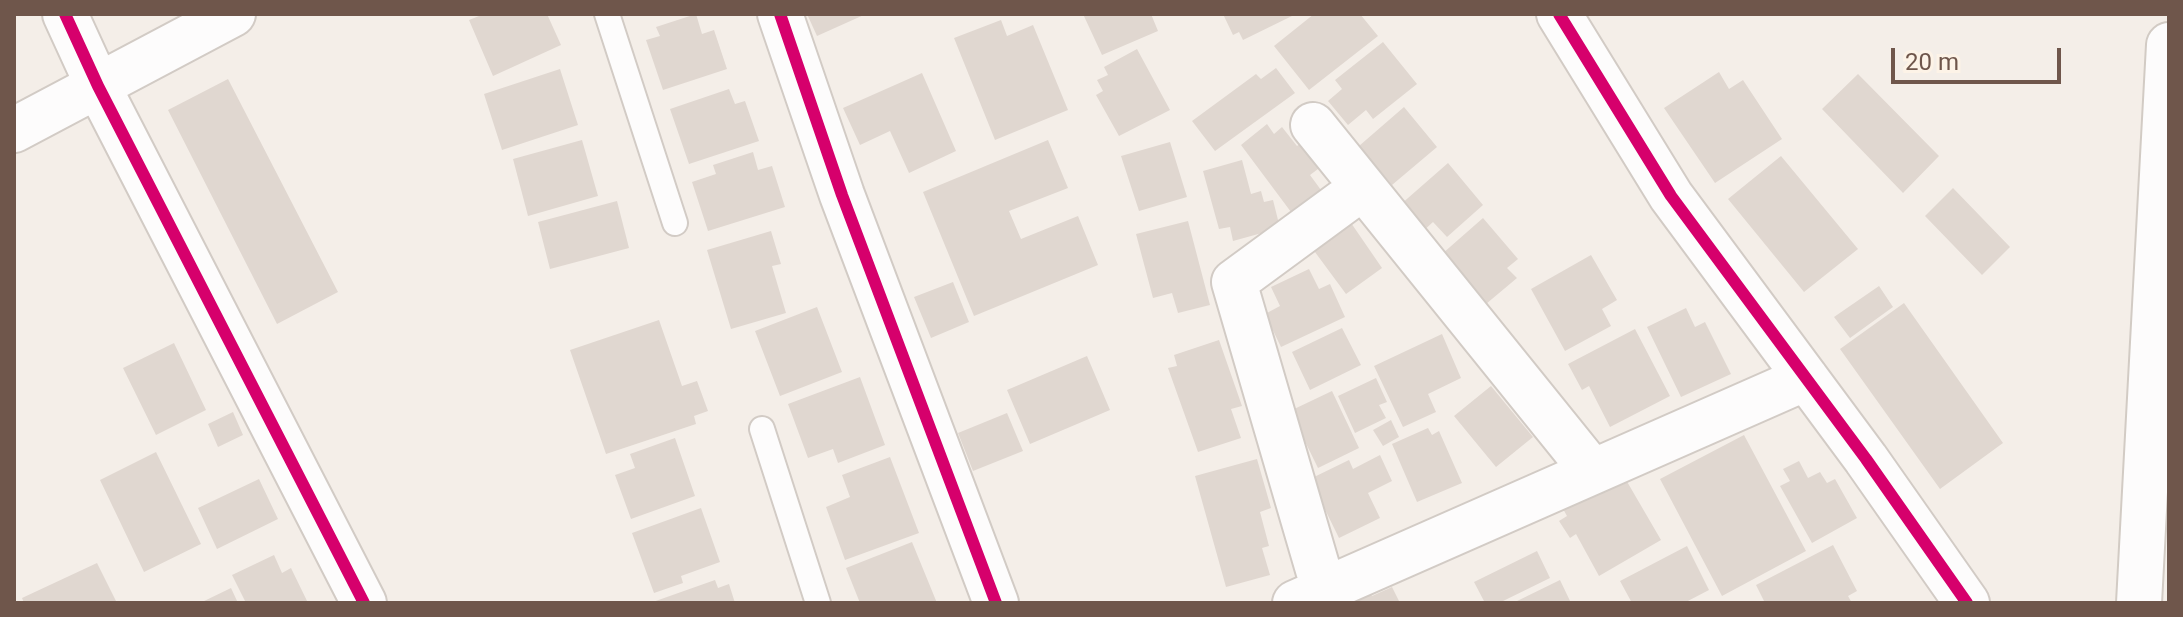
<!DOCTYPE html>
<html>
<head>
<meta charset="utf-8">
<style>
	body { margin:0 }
	#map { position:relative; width:2183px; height:617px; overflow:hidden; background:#f4eee8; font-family:Roboto,sans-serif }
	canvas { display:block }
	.frame { position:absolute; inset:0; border:16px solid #6f564b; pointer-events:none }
	.scale { position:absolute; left:1891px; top:48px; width:170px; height:36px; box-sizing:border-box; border:4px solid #6f564b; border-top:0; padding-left:10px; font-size:24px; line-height:28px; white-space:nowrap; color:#6f564b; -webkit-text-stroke:6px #fdf3e7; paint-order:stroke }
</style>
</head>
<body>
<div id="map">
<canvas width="2183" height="617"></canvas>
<div class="frame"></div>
<div class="scale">20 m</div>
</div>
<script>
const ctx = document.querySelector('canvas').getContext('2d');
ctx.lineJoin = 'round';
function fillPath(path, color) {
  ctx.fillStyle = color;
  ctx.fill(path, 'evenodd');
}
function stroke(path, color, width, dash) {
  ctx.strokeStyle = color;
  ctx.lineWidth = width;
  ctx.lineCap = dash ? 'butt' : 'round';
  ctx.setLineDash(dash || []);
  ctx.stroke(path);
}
const building = new Path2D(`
	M484 14H547L561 45 493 76 469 20Z
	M696 14 702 34 714 30 727 69 663 90 646 40 660 36 656 27Z
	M807 14H866L817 36Z
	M1083 14H1151L1158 31 1102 55Z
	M1223 14H1291L1292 16 1243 40 1239 32 1233 35Z
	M1314 14H1360L1378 36 1309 90 1274 46Z
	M1001 20 1007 36 1033 25 1068 110 995 140 954 38Z
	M1383 42 1417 84 1373 119 1366 110 1348 125 1328 101 1342 89 1335 80Z
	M1137 49 1170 110 1119 136 1096 95 1103 91 1097 80 1108 75 1104 67Z
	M1276 68 1295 93 1215 151 1192 121 1256 74 1261 79Z
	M560 69 578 125 502 150 484 94Z
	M1719 72 1729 89 1743 80 1782 139 1715 183 1664 108Z
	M922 73 956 151 909 173 890 131 860 145 843 108Z
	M1858 74 1939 156 1903 193 1822 109Z
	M228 79 338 292 277 324 168 110Z
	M729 89 735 104 745 101 759 141 689 164 670 109Z
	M1404 107 1437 147 1392 185 1359 146Z
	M1267 124 1274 134 1282 127 1297 146 1304 141 1322 166 1310 175 1321 190 1291 212 1241 145Z
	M582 140 598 196 528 216 513 159Z
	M1048 140 1068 188 1009 211 1021 239 1078 216 1098 265 974 316 923 192Z
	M1170 142 1187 197 1139 211 1121 156Z
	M753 152 758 170 772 166 785 207 708 231 692 182 716 174 713 165Z
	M1781 156 1858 249 1804 292 1728 199Z
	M1242 160 1251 194 1261 191 1264 202 1273 200 1280 228 1233 241 1230 227 1219 229 1203 171Z
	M1448 163 1483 205 1447 237 1433 222 1422 232 1400 205Z
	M1953 188 2010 247 1982 275 1925 216Z
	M617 201 629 248 550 269 538 222Z
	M1483 218 1518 259 1507 268 1517 278 1486 304 1442 254Z
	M1349 220 1382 268 1346 294 1312 248Z
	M1188 221 1210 305 1178 313 1172 293 1153 298 1136 234Z
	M771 231 781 264 772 266 786 313 731 329 707 250Z
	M1591 255 1617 300 1602 309 1611 326 1565 351 1531 289Z
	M1309 269 1319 289 1330 284 1345 317 1281 347 1265 314 1280 306 1271 287Z
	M953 282 969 322 931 338 914 297Z
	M1879 286 1893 307 1850 338 1834 317Z
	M1904 303 2003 443 1940 489 1840 349Z
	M817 307 842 372 780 396 755 331Z
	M1686 308 1695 327 1705 322 1731 374 1681 397 1647 327Z
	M659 320 682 386 697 381 708 411 694 416 696 424 606 454 570 350Z
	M1342 328 1361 365 1310 390 1292 352Z
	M1635 329 1670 396 1610 427 1589 386 1582 390 1568 364Z
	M1442 334 1461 378 1428 394 1436 412 1403 427 1374 366Z
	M1219 340 1242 406 1231 409 1241 438 1198 452 1168 368 1177 366 1174 355Z
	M174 343 206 410 156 435 123 368Z
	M1087 356 1110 410 1030 444 1007 390Z
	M860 377 885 445 838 463 833 449 808 458 788 404Z
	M1376 378 1387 402 1379 405 1386 418 1355 433 1338 396Z
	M1491 386 1533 437 1496 467 1454 416Z
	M1332 391 1359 448 1318 468 1290 411Z
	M233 412 243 435 218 447 208 424Z
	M1007 413 1023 451 973 471 958 433Z
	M1391 420 1399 437 1383 446 1373 430Z
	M1428 428 1432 435 1439 431 1462 483 1417 502 1392 444Z
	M1744 435 1806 551 1722 596 1660 479Z
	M675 438 695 496 631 519 615 475 635 468 630 454Z
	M156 452 201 544 144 572 100 480Z
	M1380 455 1392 481 1368 493 1380 518 1339 538 1310 479 1349 460 1353 469Z
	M890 457 919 533 845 560 826 507 850 497 842 475Z
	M1257 459 1271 508 1260 512 1269 546 1262 548 1270 575 1226 587 1195 476Z
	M1799 461 1808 478 1820 472 1827 483 1835 479 1857 518 1812 543 1780 486 1790 481 1783 469Z
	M1622 473 1661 540 1599 576 1576 534 1570 538 1559 521 1567 516 1562 507Z
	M259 479 278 519 217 549 198 508Z
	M701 508 720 562 681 576 683 583 654 593 632 533Z
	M912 542 937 603H860L846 568Z
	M1833 545 1857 591 1848 596 1852 603H1765L1756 585Z
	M1687 546 1709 590 1684 603H1632L1620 581Z
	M1537 551 1550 578 1499 603H1485L1474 582Z
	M274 555 282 573 291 568 308 603H246L232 575Z
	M97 563 117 603H24L22 598Z
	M715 580 718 588 729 584 735 603H650Z
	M1560 580 1571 603H1513Z
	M1367 586 1372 596 1392 587 1400 603H1331Z
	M231 588 238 603H200Z`);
const service = new Path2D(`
	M607 14 675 223
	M762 429 818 603`);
const minor = new Path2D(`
	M65 14 98 86 364 603
	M780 14 842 195 996 603
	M1559 14 1671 196 1866 459 1967 603
	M1313 125 1593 472
	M14 130 233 14
	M1324 590 1234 282 1362 188
	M1295 603 1806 378`);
const secondary = new Path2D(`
	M2139 603 2169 45`);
const cycleway = new Path2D(`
	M65 14 98 86 364 603
	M780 14 842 195 996 603
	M1559 14 1671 196 1866 459 1967 603`);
fillPath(building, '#e0d7d0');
stroke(service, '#d2cbc5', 28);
stroke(minor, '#d2cbc5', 48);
stroke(secondary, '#d2cbc4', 48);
stroke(service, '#fdfcfc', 24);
stroke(minor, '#fdfcfc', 44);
stroke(secondary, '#fdfcfc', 44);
stroke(cycleway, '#d6006c', 12);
</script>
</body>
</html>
